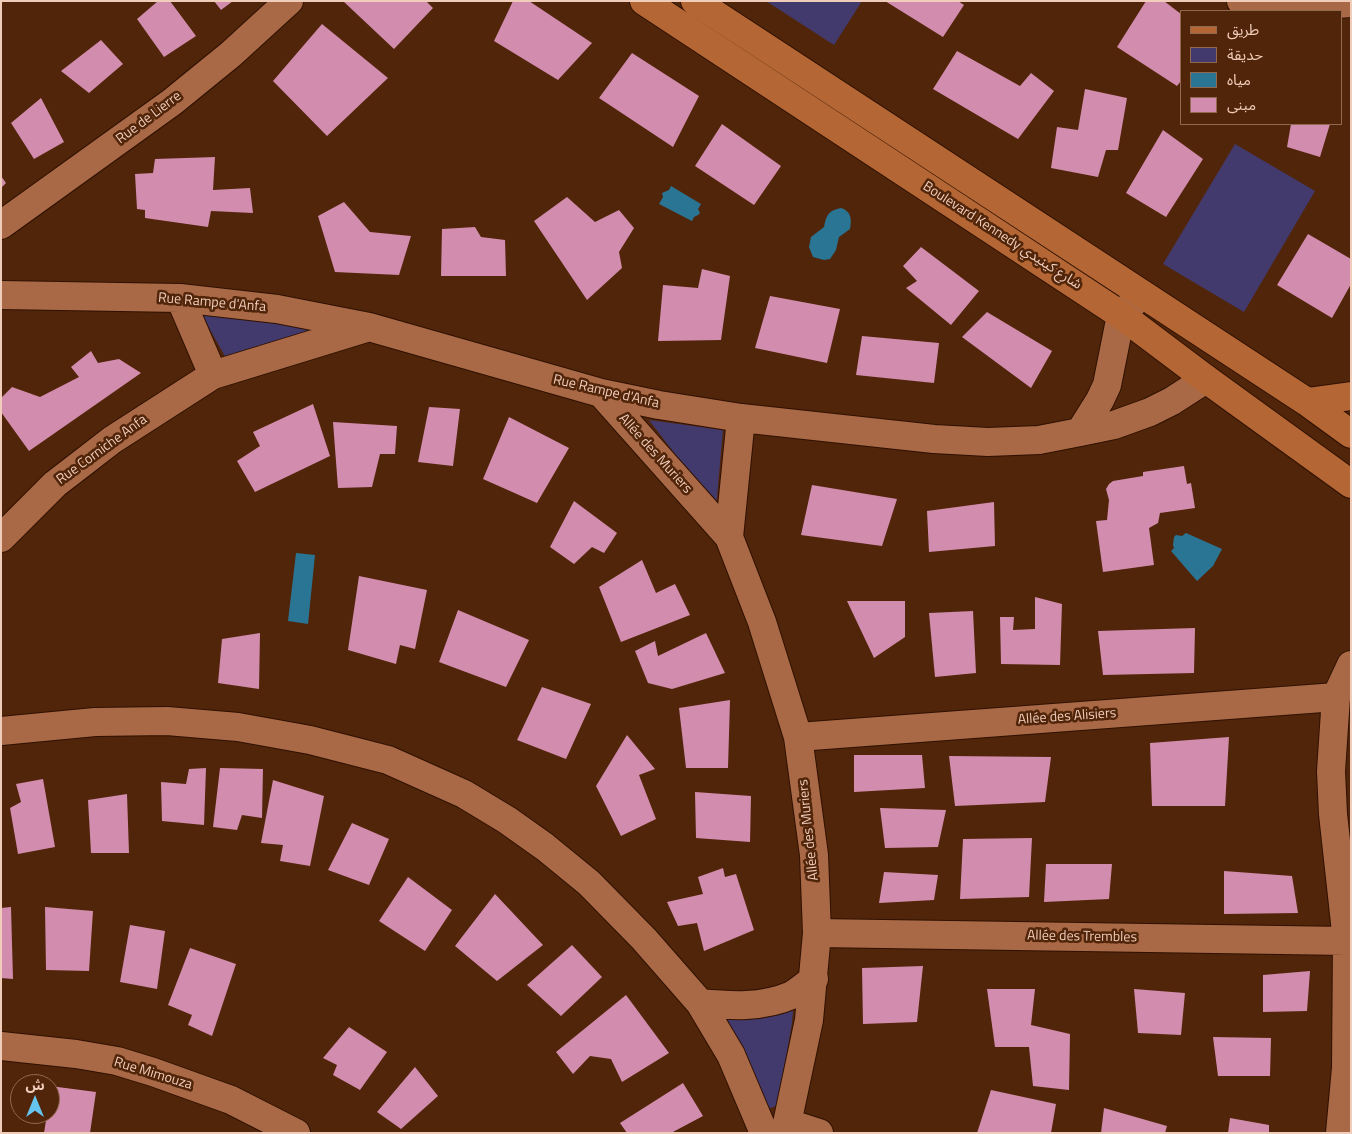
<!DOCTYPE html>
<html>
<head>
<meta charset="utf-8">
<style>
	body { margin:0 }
	#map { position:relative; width:1352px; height:1134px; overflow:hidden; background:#512509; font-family:"Titillium Web","Noto Sans Arabic",sans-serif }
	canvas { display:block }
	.frame { position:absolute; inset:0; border:2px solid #f0ccba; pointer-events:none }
	.legend { position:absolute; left:1180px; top:10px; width:162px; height:115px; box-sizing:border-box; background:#512509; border:1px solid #916850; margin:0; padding:6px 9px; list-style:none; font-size:15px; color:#f0ccba }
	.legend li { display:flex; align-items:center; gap:10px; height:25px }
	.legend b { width:25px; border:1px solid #916850 }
	.north { position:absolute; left:10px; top:1074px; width:50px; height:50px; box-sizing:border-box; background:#512509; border:1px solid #916850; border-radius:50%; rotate:0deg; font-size:14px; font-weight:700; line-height:20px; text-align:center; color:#f0ccba }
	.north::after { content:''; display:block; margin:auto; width:18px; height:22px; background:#65c5ee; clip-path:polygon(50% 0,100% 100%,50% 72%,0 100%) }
</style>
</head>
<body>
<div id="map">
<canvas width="1352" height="1134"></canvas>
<div class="frame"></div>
<ul class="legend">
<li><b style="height:6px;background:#b46634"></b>طريق</li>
<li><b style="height:14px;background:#423a6d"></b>حديقة</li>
<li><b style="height:14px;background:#2a7594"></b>مياه</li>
<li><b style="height:14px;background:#d28cae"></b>مبنى</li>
</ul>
<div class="north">ش</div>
</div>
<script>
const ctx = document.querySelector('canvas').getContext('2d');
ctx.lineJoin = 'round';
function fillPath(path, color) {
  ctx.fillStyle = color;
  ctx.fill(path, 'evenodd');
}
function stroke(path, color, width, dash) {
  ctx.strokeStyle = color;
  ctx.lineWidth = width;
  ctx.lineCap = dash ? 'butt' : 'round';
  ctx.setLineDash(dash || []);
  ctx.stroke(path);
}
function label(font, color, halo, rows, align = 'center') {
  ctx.font = font + ' "Titillium Web","Noto Sans Arabic",sans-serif';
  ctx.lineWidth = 5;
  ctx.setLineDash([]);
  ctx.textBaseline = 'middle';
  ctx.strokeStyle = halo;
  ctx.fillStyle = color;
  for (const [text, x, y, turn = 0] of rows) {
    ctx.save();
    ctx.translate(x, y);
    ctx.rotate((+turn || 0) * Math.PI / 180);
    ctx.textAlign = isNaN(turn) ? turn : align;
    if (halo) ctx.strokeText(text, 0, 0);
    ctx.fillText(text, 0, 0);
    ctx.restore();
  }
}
const green = new Path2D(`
	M766 1H862L834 45Z
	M1235 144 1315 191 1244 312 1163 264Z
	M200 312 330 329 226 358Z
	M649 420 723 430 716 508Z
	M789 1007 793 1011 792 1023 779 1099 776 1106 768 1109 723 1017Z`);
const water = new Path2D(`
	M671 186 701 204 698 209 700 213 698 215 694 217 692 221 659 204 663 197 662 193 669 190Z
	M841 208C851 211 852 219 850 229L839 237 836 250 830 259 824 260 813 257 809 247 811 237 824 227C826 215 829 210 841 208Z
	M1186 533 1222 549 1213 566 1197 581 1171 551 1174 548 1173 545 1174 537 1176 535 1182 536Z
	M296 553 315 555 308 624 288 621Z`);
const building = new Path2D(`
	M158 1H170L196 36 164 57 137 19Z
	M214 1H233L221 10Z
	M343 1H426L433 8 394 49Z
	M513 1H529L592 43 558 80 494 41Z
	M885 1H958L964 5 943 37Z
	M1146 1H1164L1181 14V81L1177 86 1117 47Z
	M322 24 388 78 327 136 273 81Z
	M101 40 123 64 89 93 61 71Z
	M957 51 1020 86 1031 73 1054 91 1018 139 933 89Z
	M632 53 699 96 673 147 599 98Z
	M1085 89 1127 98 1118 150H1106L1098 177 1051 168 1057 127 1078 130Z
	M41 98 64 142 34 159 11 123Z
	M722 124 781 166 754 205 695 166Z
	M1291 124H1330L1320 157 1287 147Z
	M1163 130 1203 159 1166 217 1126 193Z
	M215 157 213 190 250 188 253 213 211 211 208 227 145 218V210L137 209 135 174 153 173 155 159Z
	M1 176 6 183 1 188Z
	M567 197 595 222 619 210 634 228 619 252 622 268 587 300 534 221Z
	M344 202 370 232 411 236 399 275 335 272 318 216Z
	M475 227 481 237 505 240 506 276H441L442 229Z
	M1308 234 1351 259V284L1332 318 1277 285Z
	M921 247 979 291 951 325 906 288 917 281 903 266Z
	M702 269 730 276 721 340 658 341 663 285 698 288Z
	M770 296 840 309 827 363 755 348Z
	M987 312 1052 351 1031 388 962 337Z
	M862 336 939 343 934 383 856 375Z
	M91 351 98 363 119 359 141 373 29 451 1 412V398L12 387 40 397 79 377 71 367Z
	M313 404 330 456 255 492 237 461 260 446 253 432Z
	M429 407 460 409 453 466 418 462Z
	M509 417 569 448 537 503 483 479Z
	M333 422 397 426 395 454H380L372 487 338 488Z
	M1184 466 1187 484 1191 483 1195 508 1160 513 1158 523 1149 528 1154 565 1103 572 1096 521 1107 520 1109 500 1106 489 1109 484 1113 481 1143 476V472Z
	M812 485 897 499 882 546 801 535Z
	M574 501 617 533 604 553 592 547 574 564 550 547Z
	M994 502 995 546 929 552 927 511Z
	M642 560 656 593 675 584 690 615 621 642 599 587Z
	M359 576 427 590 415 649 400 645 396 664 348 650Z
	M1035 597 1062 604 1060 665 1001 664 1000 617H1014L1013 630 1035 629Z
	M847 601H905V637L874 658Z
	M458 610 529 640 506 687 439 662Z
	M973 611 976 673 935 677 929 613Z
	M1195 628 1194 673 1103 675 1098 631Z
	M260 633 259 689 218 683 222 639Z
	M706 633 725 673 672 689 648 683 635 651 655 641 658 656Z
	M542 687 591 704 566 759 517 740Z
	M730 700 728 768H686L679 708Z
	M627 735 655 769 639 775 656 819 621 836 596 786Z
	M1229 737 1225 806H1152L1150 743Z
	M854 755H922L925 788 854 792Z
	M949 756 1051 757 1045 802 955 806Z
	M206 768 204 825 162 821 161 782 186 784 189 769Z
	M220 768 263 769 262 818 242 815 237 830 213 827Z
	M43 779 55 847 18 854 10 808 21 802 16 784Z
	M273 780 324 796 310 866 280 861 283 845 261 843Z
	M695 792 751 796 750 842 696 838Z
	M127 794 129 853H91L88 800Z
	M880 808 946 810 938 847 885 848Z
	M352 823 389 839 369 885 328 870Z
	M1032 838 1029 897 960 899 963 839Z
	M1046 864H1112L1109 899 1044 902Z
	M723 868 725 877 736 874 754 930 704 951 697 923 678 926 667 902 703 894 698 877Z
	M1224 871 1292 876 1298 913 1224 914Z
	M884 872 938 875 934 900 879 903Z
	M408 877 452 910 425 951 379 921Z
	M495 894 543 945 497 981 455 946Z
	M11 907 13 979 1 978V908Z
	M45 907 93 911 89 971 46 970Z
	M130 925 165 931 157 989 120 982Z
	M572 945 602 977 561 1016 527 985Z
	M190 948 236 964 212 1036 188 1025 192 1015 168 1005Z
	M923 966 917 1022 863 1024 862 968Z
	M1310 971 1307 1011 1263 1012V975Z
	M987 989H1035L1031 1025 1070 1034 1069 1090 1033 1086 1029 1047H995Z
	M1134 989 1185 993 1181 1035 1138 1033Z
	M626 995 669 1053 622 1082 611 1059 590 1056 573 1074 556 1052Z
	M349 1027 387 1052 360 1090 333 1075 337 1065 323 1058Z
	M1213 1037 1271 1038 1270 1076H1218Z
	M415 1067 438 1096 401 1129 377 1112Z
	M683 1083 703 1116 671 1133H627L620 1123Z
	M50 1086 96 1092 90 1133H44L47 1114H50Z
	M991 1090 1056 1104 1051 1133H977Z
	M1104 1108 1167 1126 1165 1133H1101Z
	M1230 1118 1269 1125V1133H1228Z`);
const street = new Path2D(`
	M1241 1C1272 14 1317 5 1351 3
	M1 225 172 102 231 54 289 1
	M1 295 180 298 277 309 369 327 601 393 659 405 741 418 934 439 988 442 1039 440 1080 432 1114 425 1150 412 1172 401 1206 379
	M180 298 213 375
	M601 393 729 537 762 622 798 737 814 855 817 933 809 1020 785 1133
	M1080 432 1100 400 1107 385 1121 315 1141 295
	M729 537 741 418
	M1 538 55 484 81 464 112 440 213 375 366 328
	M1 731 95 722 167 721 238 727 310 740 388 760 464 794 507 820 545 847 589 883 644 939 700 1003 731 1055 764 1133
	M798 737 1336 697
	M817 933 1347 941
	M700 1003C731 1006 762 1008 792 995 799 991 807 984 814 979
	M1 1046 76 1054 117 1061 153 1072 231 1100 296 1133
	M788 1123 819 1133
	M1340 1133 1346 1068 1347 941 1333 814 1331 771 1336 697 1351 665`);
const secondary = new Path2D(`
	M644 1 1121 315 1206 379 1351 484
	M695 1 1307 402 1351 434
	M1307 402 1351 396`);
const streetNames = [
	["Rue de Lierre",149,118,-37],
	["Boulevard Kennedy شارع كينيدي",1002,236,33],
	["Rue Rampe d'Anfa",212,303,5],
	["Rue Rampe d'Anfa",606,392,13],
	["Rue Corniche Anfa",102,450,-36],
	["Allée des Muriers",655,454,48],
	["Allée des Alisiers",1067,717,-4],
	["Allée des Muriers",809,830,-96],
	["Allée des Trembles",1082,937,1],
	["Rue Mimouza",153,1074,17]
];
fillPath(green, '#423a6d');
fillPath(water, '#2a7594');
fillPath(building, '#d28cae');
stroke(street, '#2f1101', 30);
stroke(secondary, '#2f1101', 30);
stroke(street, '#a96946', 28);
stroke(secondary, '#b46634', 28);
label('14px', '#f0ccba', '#512509', streetNames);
</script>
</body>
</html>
